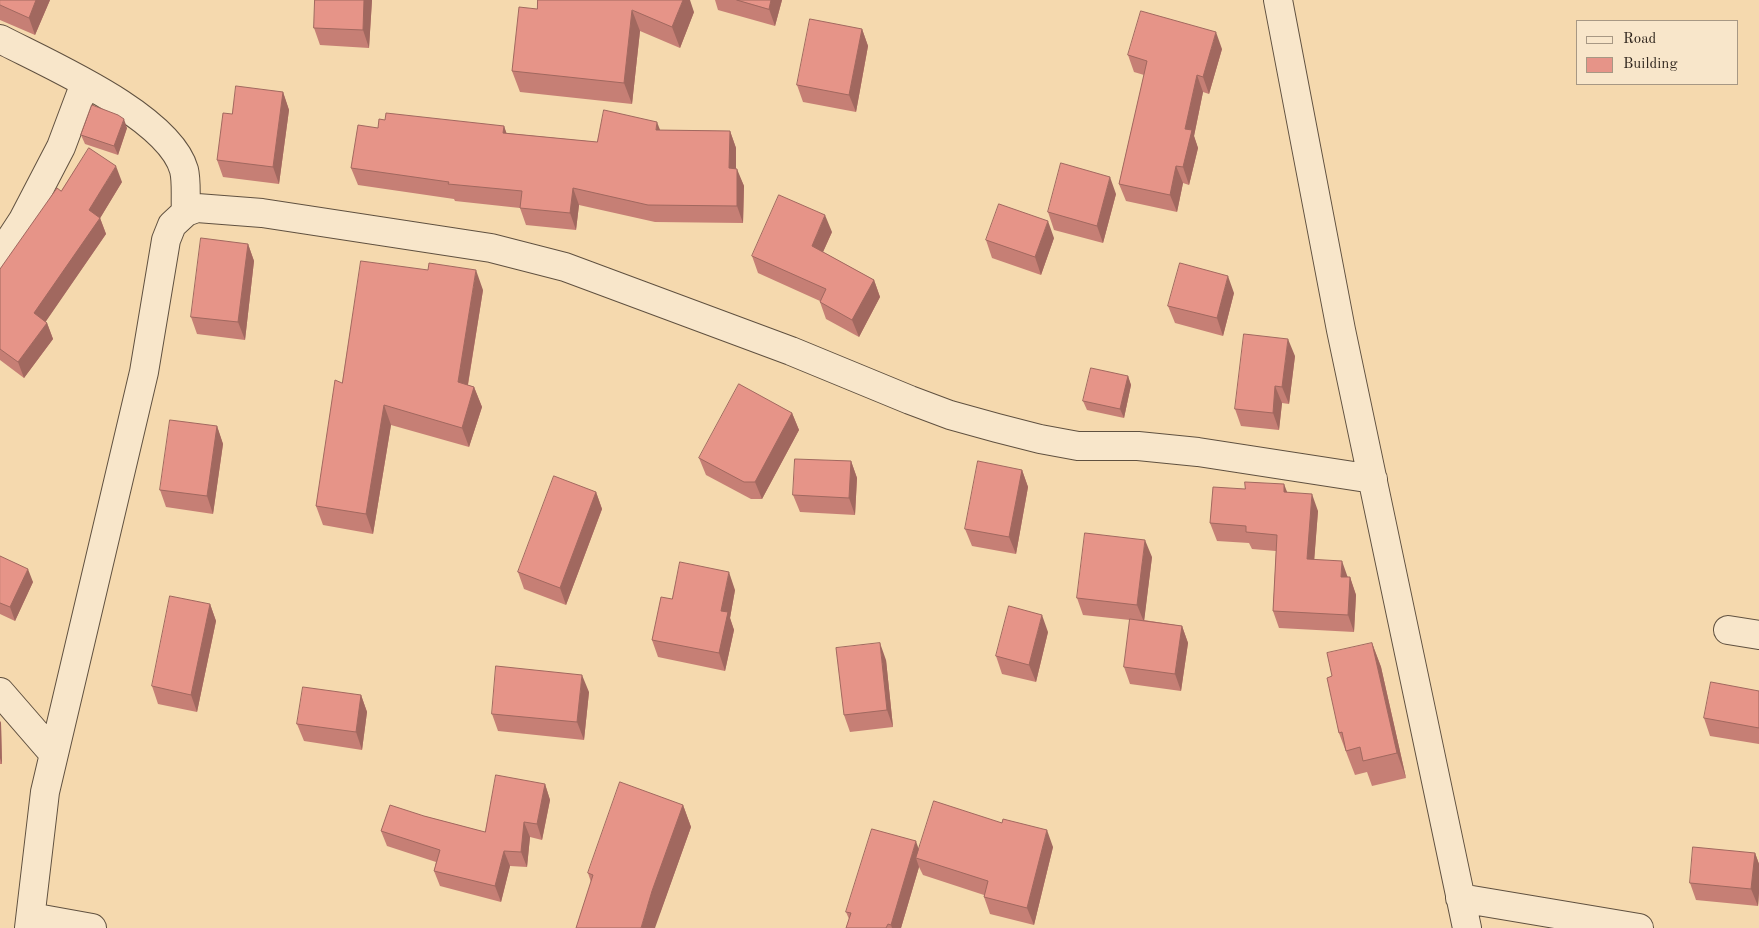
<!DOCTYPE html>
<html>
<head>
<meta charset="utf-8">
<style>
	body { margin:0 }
	#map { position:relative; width:1759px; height:928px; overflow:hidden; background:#f5d9ae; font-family:"Old Standard TT",serif }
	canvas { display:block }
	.legend { position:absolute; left:1576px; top:20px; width:162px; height:65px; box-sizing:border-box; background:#f8e6ca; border:1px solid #a79884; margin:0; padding:6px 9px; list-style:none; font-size:15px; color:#2e241c }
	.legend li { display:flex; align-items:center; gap:10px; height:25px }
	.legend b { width:25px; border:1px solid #a79884 }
</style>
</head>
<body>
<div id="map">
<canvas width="1759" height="928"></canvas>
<ul class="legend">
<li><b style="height:6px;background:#f8e6ca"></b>Road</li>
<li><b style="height:14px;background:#e69488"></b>Building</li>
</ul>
</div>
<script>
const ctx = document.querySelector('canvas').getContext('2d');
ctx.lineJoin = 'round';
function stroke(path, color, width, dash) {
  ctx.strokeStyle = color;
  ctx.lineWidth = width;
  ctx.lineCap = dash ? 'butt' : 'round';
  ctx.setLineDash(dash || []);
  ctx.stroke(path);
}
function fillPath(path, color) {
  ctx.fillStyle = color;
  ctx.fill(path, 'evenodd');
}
const street = new Path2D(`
	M1278 0 1341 330 1467 928
	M0 39C48 64 169 116 184 170 187 182 185 199 186 212
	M0 255 23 220 61 147 85 83
	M1728 630 1759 635
	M0 692 53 753
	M1460 898 1639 928
	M31 917 92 928
	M29 928 45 792 144 372 166 240 172 225 186 212 197 208 262 213 491 248 565 267 791 351 910 400 950 415 997 428 1040 439 1078 446H1138L1198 452 1373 479`);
const wall = new Path2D(`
	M0 0H50L35 35 0 20Z
	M315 0H372L369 48 320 45 314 28Z
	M715 0H782L775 26 718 10Z
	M537 9 694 12 680 48 640 31 632 104 520 92 512 71Z
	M862 29 868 46 856 112 803 102 797 85Z
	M1222 49 1209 94 1203 92 1194 136 1198 148 1189 185 1183 183 1177 212 1126 201 1119 184 1144 75 1134 72 1128 55Z
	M283 92 289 110 279 184 223 177 217 160 232 114Z
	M385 120 504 126 506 133 597 142 660 130 730 131 736 148V169L744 186 743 223 655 222 579 205 576 230 526 225 520 208 455 201 454 199 358 185 351 168 378 128Z
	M127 128 118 155 85 144 81 135Z
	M122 182 100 218 106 234 45 322 47 323 53 339 24 378 0 360V269L61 191Z
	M1116 194 1103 243 1054 230 1048 212Z
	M832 232 823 252 874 280 880 297 859 337 826 319 820 302V301L758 273 752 256Z
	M1054 238 1041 275 992 258 986 240Z
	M248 244 254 261 245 340 197 334 191 317Z
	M483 290 468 385 474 387 482 407 469 447 391 425 373 534 323 525 316 506 342 383Z
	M1234 293 1223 336 1175 323 1168 306Z
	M1295 356 1289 404 1282 403 1279 430 1241 426 1235 409Z
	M1128 376 1131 385 1124 418 1087 410 1083 401Z
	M792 413 799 430 762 499H751L706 475 699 458Z
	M217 426 223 444 213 514 166 507 160 490Z
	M851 461 857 478 855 515 800 512 793 495Z
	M1022 470 1028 487 1016 554 972 546 965 529Z
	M596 492 602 509 566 605 524 589 518 572Z
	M1287 493 1318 511 1314 560 1348 577H1350L1356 595 1354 632 1279 628 1273 611 1276 551 1252 549 1249 543 1217 541 1210 523Z
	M0 556 33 582 15 621 0 614Z
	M1152 557 1144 620 1182 626 1188 643 1181 691 1130 684 1124 667 1130 620 1083 615 1077 598Z
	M735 590 730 618 734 630 725 671 658 657 652 640 672 599Z
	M210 604 216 621 197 712 158 704 152 686Z
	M1048 632 1036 682 1002 674 996 656Z
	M1372 643 1381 667 1406 778 1372 786 1367 772 1355 775 1348 757 1339 733 1332 676Z
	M886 660 893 727 850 732 844 715Z
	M1759 691V744L1710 736 1704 718Z
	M589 692 584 740 498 731 492 714Z
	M361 695 367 712 362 750 304 741 297 724Z
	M0 721 1 723 2 764H0Z
	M545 784 550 800 542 840 530 837 527 867 510 866 501 902 440 886 434 871 436 862 387 846 381 831 424 816 485 832Z
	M683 805 691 827 660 913 591 882 588 873Z
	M1002 823 1053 847 1034 925 990 914 984 897V895L923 875 919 867 901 928H846L849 919 846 912 919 850Z
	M1755 853 1759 864V893L1758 906 1696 900 1690 883Z`);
const shadedWall = new Path2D(`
	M36 0H50L35 35 29 18Z
	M364 0H372L369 48 363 30Z
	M683 0H690L694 12 680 48 672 27Z
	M771 0H782L775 26 769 9Z
	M632 10 640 31 632 104 624 83Z
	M862 29 868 46 856 112 849 95Z
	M1216 32 1222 49 1209 94 1203 77Z
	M1197 75 1203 92 1194 136 1198 148 1189 185 1183 167 1185 129Z
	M283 92 289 110 279 184 273 167Z
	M124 119 127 128 118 155 114 146Z
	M657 122 664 140 656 130Z
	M504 126 510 143 503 133Z
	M730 131 736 148V186L729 168Z
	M116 166 122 182 96 225 100 218 106 234 40 330 34 313 89 210Z
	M1176 166 1183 183 1177 212 1170 195Z
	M737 169 744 186 743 223 737 206Z
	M1110 177 1116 194 1103 243 1097 226Z
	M573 188 579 205 576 230 570 213Z
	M825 215 832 232 818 263 812 246Z
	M1048 221 1054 238 1041 275 1035 257Z
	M248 244 254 261 245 340 238 322Z
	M476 270 483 290 465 402 458 382Z
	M1228 276 1234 293 1223 336 1217 318Z
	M874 280 880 297 859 337 852 320Z
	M47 323 53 339 24 378 18 362Z
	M1288 339 1295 356 1289 404 1282 387Z
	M1128 376 1131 385 1124 418 1120 409Z
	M1275 386 1282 403 1279 430 1273 413Z
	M474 387 482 407 469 447 462 428Z
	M384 405 391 425 373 534 366 514Z
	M792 413 799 430 762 499 755 482Z
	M217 426 223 444 213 514 207 496Z
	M851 461 857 478 855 515 849 498Z
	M1022 470 1028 487 1016 554 1009 537Z
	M1284 484 1291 502 1284 492Z
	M596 492 602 509 566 605 560 588Z
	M1312 494 1318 511 1313 576 1307 559Z
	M1145 540 1152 557 1144 622 1137 605Z
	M1342 561 1348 578 1341 577Z
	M28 569 33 582 15 621 10 607Z
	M729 572 735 590 730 618 734 630 725 671 719 653 721 611Z
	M1350 577 1356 595 1354 632 1348 615Z
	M210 604 216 621 197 712 191 695Z
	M1042 615 1048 632 1036 682 1029 665Z
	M1182 626 1188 643 1181 691 1175 674Z
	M880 643 886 660 893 727 887 710Z
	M1372 643 1381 667 1406 778 1397 753Z
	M582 675 589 692 584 740 577 722Z
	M361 695 367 712 362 750 356 732Z
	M0 721 1 723 2 764 0 758Z
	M545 784 550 800 542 840 537 824Z
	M683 805 691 827 655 928H641L652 891Z
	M524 822 530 837 527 867 521 852Z
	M1047 830 1053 847 1034 925 1027 908Z
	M916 841 922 859 916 858 919 867 901 928H892L891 925Z
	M504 851 510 866 501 902 495 886Z
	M1755 853 1759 864V893L1758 906 1751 889Z`);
const building = new Path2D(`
	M0 0H36L29 18 0 5Z
	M315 0H364L363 30 314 28Z
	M538 0H683L672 27 632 10 624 83 512 71 519 7 537 9Z
	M737 0H771L769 9Z
	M1141 11 1216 32 1203 77 1197 75 1185 129 1192 130 1183 167 1176 166 1170 195 1119 184 1147 61 1128 55Z
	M810 19 862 29 849 95 797 85Z
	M236 86 283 92 273 167 217 160 223 113 232 114Z
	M92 105 118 115 124 119 114 146 81 135Z
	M604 110 657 122 656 130 730 131 729 168 737 169V206L648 205 573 188 570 213 520 208 522 191 448 184 449 182 351 168 358 125 378 128 379 119 385 120 386 113 504 126 503 133 597 142Z
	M89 148 116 166 89 210 100 218 34 313 47 323 18 362 0 349V269L57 188 61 191Z
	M1061 163 1110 177 1097 226 1048 212Z
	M779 195 825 215 812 246 874 280 852 320 820 302 826 289 752 256Z
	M999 204 1048 221 1035 257 986 240Z
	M201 238 248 244 238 322 191 317Z
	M361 261 428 270 429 263 476 270 458 382 474 387 462 428 384 405 366 514 316 506 335 380 342 383Z
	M1180 263 1228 276 1217 318 1168 306Z
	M1244 334 1288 339 1282 387 1275 386 1273 413 1235 409Z
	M1091 368 1128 376 1120 409 1083 401Z
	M739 384 792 413 755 482H744L699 458Z
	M170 420 217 426 207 496 160 490Z
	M795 459 851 461 849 498 793 495Z
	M978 461 1022 470 1009 537 965 529Z
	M554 476 596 492 560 588 518 572Z
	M1245 482 1284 484V492L1312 494 1307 559 1342 561 1341 577H1350L1348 615 1273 611 1277 535 1246 532V526L1210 523 1213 487 1245 489Z
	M1085 533 1145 540 1137 605 1077 598Z
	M0 556 28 569 10 607 0 603Z
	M680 562 729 572 721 611 728 612 719 653 652 640 661 597 672 599Z
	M170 596 210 604 191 695 152 686Z
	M1009 606 1042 615 1029 665 996 656Z
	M1130 619 1182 626 1175 674 1124 667Z
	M880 643 887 710 844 715 836 648Z
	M1372 643 1397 753 1363 761 1360 747 1346 751 1342 732 1339 733 1327 678 1332 676 1327 653Z
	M496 666 582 675 577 722 492 714Z
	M1711 682 1759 691V728L1704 718Z
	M303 687 361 695 356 732 297 724Z
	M496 775 545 784 537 824 524 822 521 852 504 851 495 886 434 871 440 850 381 831 390 805 424 816 485 832Z
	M620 782 683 805 652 891 641 928H576L593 875 588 873Z
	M934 801 1002 823 1003 819 1047 830 1027 908 984 897 988 881 916 858Z
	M872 829 916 841 891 925 888 924 886 928H846L851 913 846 912Z
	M1693 847 1755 853 1751 889 1690 883Z`);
stroke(street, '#605140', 30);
stroke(street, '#f8e6ca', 28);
fillPath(wall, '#c67f75');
fillPath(shadedWall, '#a1685f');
fillPath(building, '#e69488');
stroke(building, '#a1685f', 1);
</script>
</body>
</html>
